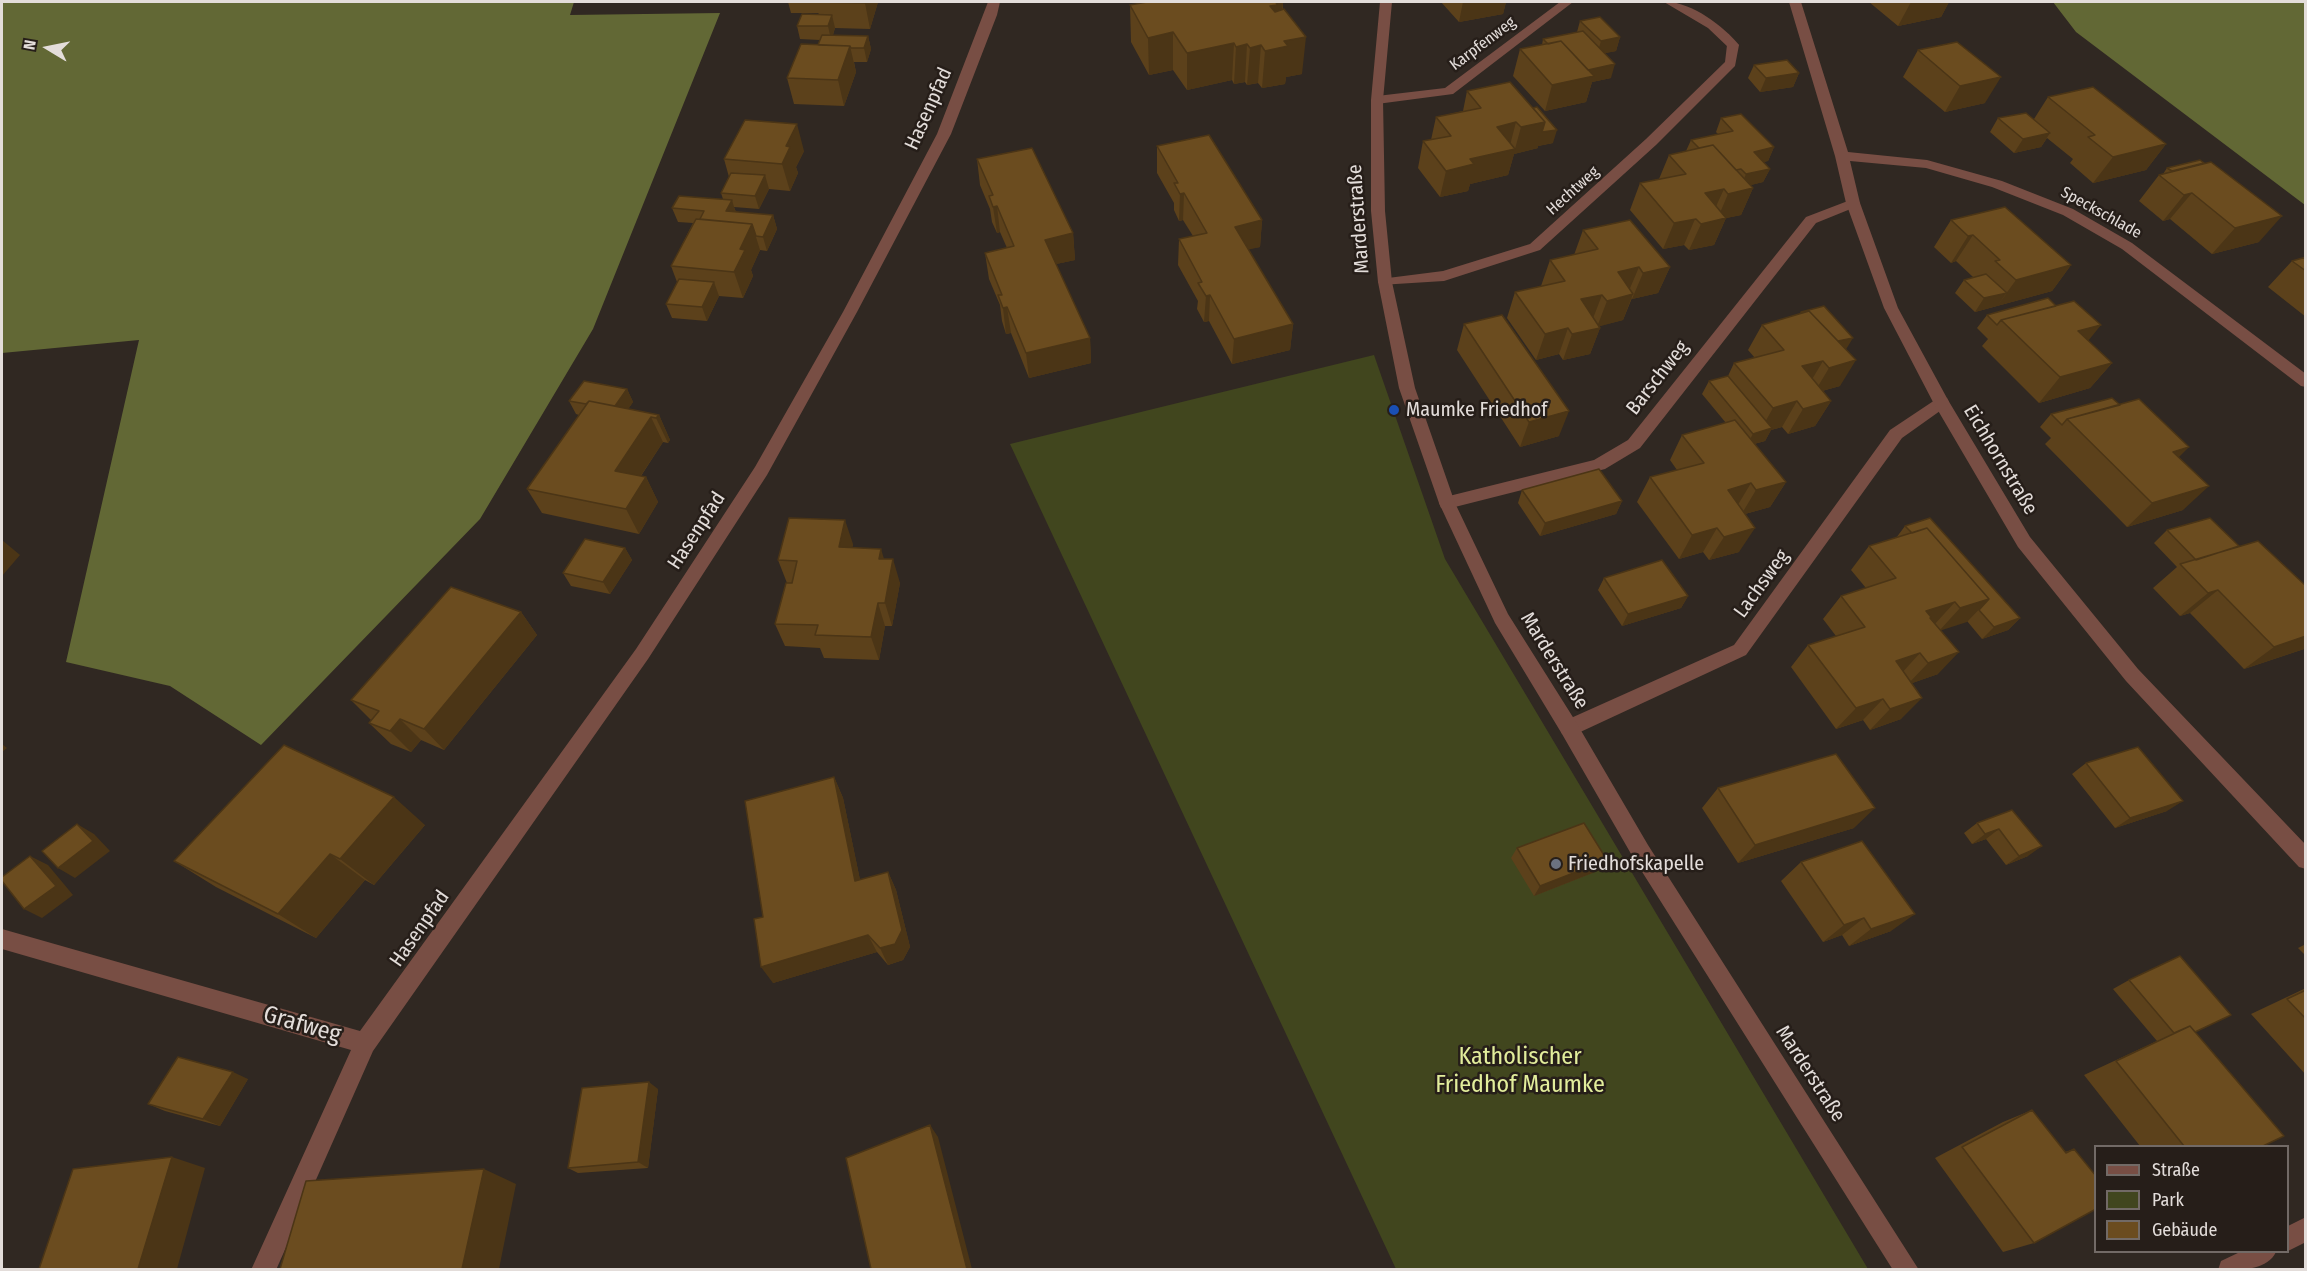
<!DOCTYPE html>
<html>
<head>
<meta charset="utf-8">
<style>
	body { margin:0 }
	#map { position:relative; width:2307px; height:1271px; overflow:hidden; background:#302822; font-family:"Fira Sans Condensed",sans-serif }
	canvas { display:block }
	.frame { position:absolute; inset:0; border:3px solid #e3ddda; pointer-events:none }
	.legend { position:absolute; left:2094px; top:1145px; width:195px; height:108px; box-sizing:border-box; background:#261e19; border:2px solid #726a66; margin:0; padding:8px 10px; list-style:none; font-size:18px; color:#e3ddda }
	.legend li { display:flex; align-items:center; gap:12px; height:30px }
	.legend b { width:30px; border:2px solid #726a66 }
	.north { position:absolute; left:18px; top:18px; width:60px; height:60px; -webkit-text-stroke:4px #261e19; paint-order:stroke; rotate:280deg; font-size:16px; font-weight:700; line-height:24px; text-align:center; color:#e3ddda }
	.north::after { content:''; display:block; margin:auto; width:21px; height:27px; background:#e3ddda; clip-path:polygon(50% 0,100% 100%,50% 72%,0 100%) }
</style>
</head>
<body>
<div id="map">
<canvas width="2307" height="1271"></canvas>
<div class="frame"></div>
<ul class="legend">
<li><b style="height:8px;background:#784e44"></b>Straße</li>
<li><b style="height:16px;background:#41461e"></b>Park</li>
<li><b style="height:16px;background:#6b4c1f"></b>Gebäude</li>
</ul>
<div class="north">N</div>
</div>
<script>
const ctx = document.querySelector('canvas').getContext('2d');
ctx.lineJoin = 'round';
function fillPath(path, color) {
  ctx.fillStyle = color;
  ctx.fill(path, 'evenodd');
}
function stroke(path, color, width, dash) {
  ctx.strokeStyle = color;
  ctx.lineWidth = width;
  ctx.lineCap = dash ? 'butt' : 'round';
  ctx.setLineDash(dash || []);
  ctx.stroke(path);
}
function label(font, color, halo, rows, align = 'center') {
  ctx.font = font + ' "Fira Sans Condensed",sans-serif';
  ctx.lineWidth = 5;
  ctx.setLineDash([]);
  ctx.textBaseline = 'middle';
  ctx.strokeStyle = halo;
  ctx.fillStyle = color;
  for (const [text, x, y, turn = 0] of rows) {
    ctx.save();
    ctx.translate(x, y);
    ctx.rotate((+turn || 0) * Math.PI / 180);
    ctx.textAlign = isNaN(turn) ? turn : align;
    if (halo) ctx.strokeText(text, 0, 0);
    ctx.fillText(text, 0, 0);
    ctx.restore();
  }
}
const green = new Path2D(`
	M1374 355 1445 559 1868 1269H1396L1010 444Z`);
const forest = new Path2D(`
	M2 2H574L570 15 720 13 593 329 480 519 261 745 170 686 66 662 139 340 2 353Z
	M2053 2H2305V205L2076 32Z`);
const lane = new Path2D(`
	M1560 2H1573L1453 94 1377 104 1371 100 1377 96 1445 88Z
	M1733 41 1739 45 1735 66 1656 145 1540 250 1444 281 1380 285 1378 282 1380 279 1443 271 1530 244 1646 139 1725 62 1727 45Z
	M1853 199 1858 200 1860 203 1858 206 1816 223 1640 448 1605 469 1447 509 1441 508 1439 503 1441 498 1594 460 1628 440 1806 217Z
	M1941 396 1947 398 1949 402 1947 406 1902 438 1746 655 1576 734 1569 736 1562 734 1560 728 1562 722 1734 645 1890 430Z`);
const street = new Path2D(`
	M988 2H1000L997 15 951 134 857 312 767 475 648 659 373 1051 276 1270H251L351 1050 2 949V929L360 1031 636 649 755 467 843 312 937 134Z
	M1380 2H1392L1383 100 1385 211 1392 282 1415 388 1455 503 1508 614 1576 722 1648 845 1919 1270H1893L1634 859 1562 734 1495 623 1439 503 1399 388 1378 282 1371 211V100Z
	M1664 2C1689 0 1724 26 1739 45L1737 48H1729L1708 28Z
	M1789 2H1801L1848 152 1927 160 2002 181 2073 209 2132 243 2306 374V387L2301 386 2122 249 2063 215 1992 187 1926 168 1850 161 1860 203 1898 308 1948 400 2030 537 2138 669 2306 845V869L2299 867 2126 681 2018 547 1933 402 1884 308 1846 203 1835 156Z
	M2306 1217V1242L2288 1251V1226Z
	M2240 1252H2276C2267 1271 2239 1270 2218 1270L2221 1261Z`);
const wall = new Path2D(`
	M788 2H878L870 29 835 28 833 35 868 36 871 49 867 62H854L856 72 844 106 794 104 787 78 818 45 820 40 800 39 797 26 819 14 818 13H791Z
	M1147 2H1283V10L1302 74 1286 77 1285 84 1262 88 1258 83 1247 85 1245 82 1234 84 1232 80 1187 90 1173 70 1149 75 1131 42 1130 5Z
	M1441 2H1506L1503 14 1459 22Z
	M1869 2H1949L1941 17 1898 26Z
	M1580 21 1620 37 1616 51 1605 53 1611 78 1592 82 1586 102 1545 111 1513 76 1520 49 1542 45 1543 39 1577 32Z
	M1918 50 1985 103 1945 112 1903 77Z
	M1754 65 1799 73 1793 87 1760 92 1748 78Z
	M1467 91 1553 143 1538 146V148L1514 154 1508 175 1470 184 1468 191 1440 197 1418 168 1423 141 1431 140 1436 117 1463 111Z
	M2048 97 2166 144 2146 170 2093 183 2070 163 2073 159 2047 138 2041 147 2014 153 1990 132 1998 118 2034 119Z
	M1721 118 1774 147 1768 161 1763 162 1770 169 1763 182 1750 185 1753 188 1741 215 1726 218 1714 245 1689 250 1684 245 1663 249 1630 210 1640 183 1659 179 1669 155 1686 151 1691 140 1718 134 1716 132Z
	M1157 146 1262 220 1260 247 1248 249 1293 324 1290 350 1232 364 1209 321 1204 322 1197 309 1198 301 1178 265 1179 239 1193 236 1183 220 1179 221 1174 210V203L1157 173Z
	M804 151 796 167 798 173 790 191 769 189 759 209 734 207 736 212 773 215 777 229 767 251 760 250 751 270 753 276 743 298 719 296 707 321 672 318 666 304 677 282 671 266 693 223 678 222 672 208 723 199 721 193 729 177 724 159Z
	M977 159 1073 233 1075 260 1056 264 1090 338 1091 363 1029 378 1011 333 1006 334 1002 321 1000 305 989 279 985 253 1007 248 1000 232 997 233 992 222 990 209 980 185Z
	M2167 168 2259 242 2212 254 2170 219 2163 221 2139 201 2159 175 2163 174Z
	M1951 220 2071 265 2052 291 1975 312 1955 293 1964 280 1973 277 1956 261 1951 263 1934 247Z
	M1583 230 1670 267 1658 293 1632 299V298L1623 320 1599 326 1600 328 1590 354 1563 360 1559 354 1536 360 1507 318 1515 292 1541 286 1550 260 1574 255Z
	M2306 257V317L2268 287 2292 261Z
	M1801 312 1846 350 1840 386 1822 391 1831 401 1815 426 1788 434 1782 427 1771 430 1765 441 1754 444 1786 482 1770 507 1745 514 1739 552 1709 560 1703 552 1679 559 1637 502 1650 477 1677 470 1670 460 1682 435 1726 423 1702 394 1709 381 1728 376 1734 363 1755 358 1748 350 1762 325 1800 314Z
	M1987 315 2088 341 2112 363 2090 388 2039 403 1982 346 1988 339 1977 328Z
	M1464 324 1559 436 1520 447 1457 350Z
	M627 389 633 402 628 409 659 415 670 440 668 443 663 442 641 476 646 477 658 502 639 534 542 513 527 489 579 415 576 414 569 401Z
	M2051 414 2179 458 2183 510 2127 527 2045 444 2051 438 2040 427Z
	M1522 490 1622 501 1616 514 1540 536 1518 503Z
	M1905 526 2020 618 2008 630 1982 639 1967 621 1940 630 1938 674 1912 683 1901 719 1870 730 1863 720 1836 729 1791 667 1808 645 1836 636 1823 619 1841 596 1866 588 1851 570 1869 546 1896 538Z
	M2167 530 2304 649 2244 669 2190 613 2180 616 2153 588 2177 567 2154 543Z
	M853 544 852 548 884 559 900 583 892 626H885L879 660 824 658 820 648 785 646 775 624 787 583 778 560Z
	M625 548 632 560 610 594 571 586 563 573Z
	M1604 578 1688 596 1681 608 1622 626 1598 590Z
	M521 612 537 635 444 750 421 740 411 752 391 744 369 723 371 720 351 700Z
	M2086 763 2167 811 2115 828 2072 774Z
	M834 777 843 798 860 880 888 872 896 890 910 947 903 960 888 965 877 952 773 983 763 917Z
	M1718 788 1854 828 1738 863 1702 808Z
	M2012 810 2028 856 2006 865 1986 839 1972 844 1964 833 1977 823Z
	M425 825 374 885 365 880 316 938 216 887 174 861Z
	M1517 848 1607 860 1600 870 1534 896 1511 858Z
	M1801 862 1891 931 1849 946 1842 935 1823 942 1781 881Z
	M2306 944V956L2298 948Z
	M2129 980 2195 1032 2263 1146H2140L2084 1075 2157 1041 2113 989Z
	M2306 988V1075L2251 1014Z
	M248 1079 220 1126 165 1111 148 1104Z
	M658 1089 648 1168 578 1173 568 1168Z
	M2032 1110 2065 1152 2074 1149 2034 1243 2003 1252 1935 1158 2003 1122Z`);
const shadedWall = new Path2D(`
	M865 2H878L870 29 865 3Z
	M1263 2H1283L1281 30Z
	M1463 2H1506L1503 14 1459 22Z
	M1911 2H1949L1941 17 1898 26Z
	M832 15 835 28 831 40 828 26Z
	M1173 32V70L1149 75 1148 38Z
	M868 36 871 49 867 62 864 48Z
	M1306 37 1302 74 1286 77 1285 84 1262 88 1265 51 1284 41Z
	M1620 37 1616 51 1597 55 1601 41Z
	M1234 43 1232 80 1187 90V53Z
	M1247 44 1245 82 1234 84 1236 47Z
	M1261 45 1258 83 1247 85 1250 48Z
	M850 46 856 72 844 106 838 80Z
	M1615 64 1611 78 1592 82 1586 102 1545 111 1552 85 1575 73Z
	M1799 73 1793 87 1760 92 1766 78Z
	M2001 77 1985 103 1945 112 1960 86Z
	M1516 122 1509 149 1497 127Z
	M1545 122 1557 130 1553 143 1538 146V148L1514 154 1508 175 1470 184 1468 191 1440 197 1446 171 1470 159 1515 149 1521 127Z
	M797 124 804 151 796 167 798 173 790 191 782 164 786 146Z
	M2050 133 2041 147 2014 153 2023 139Z
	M2166 144 2146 170 2093 183 2113 157Z
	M1774 147 1768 161 1748 165 1754 152Z
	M1770 169 1763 182 1740 188 1746 174Z
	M765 175 769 189 759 209 755 196Z
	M1753 188 1741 215 1717 220 1728 194Z
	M1724 189 1712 215 1695 219 1684 245 1663 249 1674 223 1705 193Z
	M1184 193 1183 220 1179 221 1180 194Z
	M2192 193 2170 219 2163 221 2184 195Z
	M732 200 736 214 726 211Z
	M997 206 1000 232 997 233 993 207Z
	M773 215 777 229 767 251 763 237Z
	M2282 216 2259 242 2212 254 2235 228Z
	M1726 218 1714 245 1689 250 1701 224Z
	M1262 220 1260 247 1233 253 1235 227Z
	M752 224 760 250 751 270 753 276 743 298 734 272 740 249Z
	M1073 233 1075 260 1047 266 1045 240Z
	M1973 235 1956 261 1951 263 1968 236Z
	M2071 265 2052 291 1997 306 2016 280Z
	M1639 267 1628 293 1618 272Z
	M1670 267 1658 293 1632 299 1643 273Z
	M714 282 719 296 707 321 702 307Z
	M2007 293 1997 306 1975 312 1984 298Z
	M1633 294 1623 320 1597 327 1607 301Z
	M1210 295 1209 321 1204 322 1206 296Z
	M1602 295 1592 321 1581 299Z
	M1007 307 1011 333 1006 334 1003 308Z
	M1293 324 1290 350 1232 364 1234 339Z
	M2101 325 2080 351 2078 331Z
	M1568 328 1559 354 1536 360 1545 334Z
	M1600 328 1590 354 1563 360 1572 334Z
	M1090 338 1091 363 1029 378 1026 353Z
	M1853 338 1845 351 1830 343Z
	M1856 360 1840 386 1814 393 1829 368Z
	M1823 361 1808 386 1802 366Z
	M2112 363 2090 388 2039 403 2060 377Z
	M627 389 633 402 620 422 613 409Z
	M1797 401 1782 427 1771 430 1765 441 1746 446 1753 434 1760 431 1773 408Z
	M1831 401 1815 426 1788 434 1803 409Z
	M1569 411 1559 436 1520 447 1529 422Z
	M659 415 670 440 668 443 656 418Z
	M651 417 663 442 628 495 615 471Z
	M2189 447 2164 472 2173 452Z
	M646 477 658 502 639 534 626 509Z
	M1786 482 1770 507 1741 515 1756 490Z
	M1751 483 1736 508 1728 490Z
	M2209 486 2183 510 2127 527 2152 503Z
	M1622 501 1616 514 1540 536 1545 523Z
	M845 520 853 544 847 571 839 547Z
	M1717 528 1703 552 1679 559 1692 535Z
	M1755 528 1739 552 1709 560 1724 537Z
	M2 540 20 555 2 576Z
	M625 548 632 560 610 594 603 582Z
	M881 549 888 572 879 559Z
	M893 559 900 583 892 626 885 603Z
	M2218 590 2190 613 2180 616 2208 593Z
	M1688 596 1681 608 1622 626 1628 614Z
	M1989 599 1967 622 1939 631 1960 608Z
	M1955 602 1934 625 1926 611Z
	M878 603 885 626 879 660 871 637Z
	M521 612 537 635 444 750 424 729Z
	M2020 618 2008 630 1982 639 1994 627Z
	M2306 636V648L2304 649 2244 669 2274 647Z
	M1959 652 1938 674 1907 685 1928 663Z
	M1920 653 1900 675 1896 661Z
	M1922 698 1901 719 1870 730 1890 709Z
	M1883 699 1863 720 1836 729 1856 708Z
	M400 719 421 740 411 752 390 731Z
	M2 744 7 748 2 752Z
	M834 777 843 798 864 899 855 881Z
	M394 797 425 825 374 885 340 859Z
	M2183 801 2167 811 2115 828 2130 818Z
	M1875 808 1854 828 1738 863 1755 845Z
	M77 824 94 834 110 851 75 878 58 868Z
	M1999 829 1986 839 1972 844 1985 834Z
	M2042 846 2028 856 2006 865 2019 856Z
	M330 854 365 880 316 938 278 914Z
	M30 856 48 865 73 895 42 918 24 909Z
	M1607 860 1600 870 1534 896 1540 886Z
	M888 872 896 890 910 947 903 960 888 965 880 948Z
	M1915 914 1891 931 1849 946 1871 929Z
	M1864 918 1842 935 1823 942 1844 925Z
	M868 935 877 952 773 983 761 967Z
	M233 1072 248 1079 220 1126 203 1119Z
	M649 1082 658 1089 648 1168 638 1162Z
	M930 1125 938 1137 972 1269H967Z
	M172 1157 205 1168 177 1269H138Z
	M484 1169 516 1184 499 1269H462Z`);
const building = new Path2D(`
	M816 2H865V3Z
	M1147 2H1276L1277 5 1270 6 1275 12 1284 9 1306 37 1284 41 1288 46 1265 51 1261 45 1250 48 1247 44 1236 47 1234 43 1187 53 1173 32 1148 38 1130 5Z
	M802 14 832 15 828 26H797Z
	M1600 17 1620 37 1601 41 1580 21Z
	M1583 31 1615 64 1588 70 1561 41 1548 44 1543 39Z
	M822 35 868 36 864 48H851L850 46 818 45Z
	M1561 41 1594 76 1552 85 1520 49Z
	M1957 42 2001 77 1960 86 1918 50Z
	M801 44 850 46 838 80 787 78Z
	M1787 60 1799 73 1766 78 1754 65Z
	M1510 82 1545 122 1521 127 1516 122 1497 127 1515 149 1470 159 1474 164 1446 171 1423 141 1451 136 1436 117 1481 108 1467 91Z
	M2093 87 2166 144 2113 157 2088 137 2095 135 2048 97Z
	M1537 107 1557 130 1542 132 1545 122 1533 108Z
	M2026 113 2050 133 2023 139 1998 118Z
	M1741 114 1774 147 1754 152 1770 169 1746 174 1741 169 1736 170 1713 145 1699 148 1691 140 1733 131 1721 118Z
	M745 120 797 124 786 146 790 147 782 164 724 159Z
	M1209 135 1262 220 1235 227 1293 324 1234 339 1210 295 1206 296 1198 283 1202 282 1179 239 1207 233 1184 193 1180 194 1174 183H1178L1157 146Z
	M1713 145 1753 188 1728 194 1724 189 1705 193 1726 218 1701 224 1696 219 1674 223 1640 183 1686 174 1669 155Z
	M1032 148 1073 233 1045 240 1090 338 1026 353 1007 307 1003 308 998 295H1002L985 253 1014 246 997 206 993 207 989 196 993 195 977 159Z
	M2200 160 2204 163 2172 171 2167 168Z
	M2211 162 2282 216 2235 228 2192 193 2184 195 2159 175Z
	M731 173 765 175 755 196 721 193Z
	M679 196 732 200 726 211 773 215 763 237 756 236 752 224 700 219 704 211 672 208Z
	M2005 207 2071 265 2016 280 1995 261 2000 260 1973 235 1968 236 1951 220Z
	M696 219 752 224 740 249 745 250 734 272 671 266Z
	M1630 220 1670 267 1643 273 1639 267 1618 272 1633 294 1607 301 1602 295 1581 299 1600 328 1572 334 1568 328 1545 334 1515 292 1565 281 1550 260 1598 249 1583 230Z
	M2306 257V271L2292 261Z
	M1986 274 2007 293 1984 298 1964 280Z
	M679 279 714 282 702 307 666 304Z
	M2048 298 2056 306 2001 320 1997 325 1987 315Z
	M2074 301 2101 325 2078 331 2112 363 2060 377 2001 320Z
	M1824 306 1853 338 1838 341 1809 311 1802 313 1801 312Z
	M1809 311 1856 360 1829 368 1823 361 1802 366 1831 401 1803 409 1797 401 1773 408 1734 363 1784 350 1762 325Z
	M1502 315 1569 411 1529 422 1464 324Z
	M1728 376 1772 428 1753 434 1709 381Z
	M584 381 627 389 615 406 589 401 586 404 569 401Z
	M2112 398 2120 405 2067 419 2062 425 2051 414Z
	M2139 399 2189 447 2173 452 2209 486 2152 503 2067 419Z
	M589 401 659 415 656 418 651 417 615 471 646 477 626 509 527 489Z
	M1735 420 1786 482 1756 490 1751 483 1728 490 1755 528 1724 537 1717 528 1692 535 1650 477 1704 463 1682 435Z
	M1599 469 1622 501 1545 523 1522 490Z
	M789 518 845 520 839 547 881 549 879 559H893L885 603H878L871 637 815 635 818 625 775 624 786 583H792L797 561 778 560Z
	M1930 518 2020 618 1994 627 1979 610 1989 599 1927 528 1912 533 1905 526Z
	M2210 518 2239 546 2196 560 2167 530Z
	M1927 528 1989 599 1960 608 1955 602 1926 611 1931 617 1930 618 1959 652 1928 663 1920 653 1896 661 1922 698 1890 709 1883 699 1856 708 1808 645 1865 627 1841 596 1896 578 1869 546Z
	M585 539 625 548 603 582 563 573Z
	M2258 541 2306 586V596H2305L2306 597V636L2274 647 2218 590 2208 593 2180 564Z
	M1662 560 1688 596 1628 614 1604 578Z
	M451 587 521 612 424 729 400 719 390 731 369 723 379 711 351 700Z
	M284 745 394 797 340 859 330 854 278 914 174 861Z
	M2138 747 2183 801 2130 818 2086 763Z
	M1836 754 1875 808 1755 845 1718 788Z
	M834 777 855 881 888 872 902 930 895 944 880 948 868 935 761 967 754 919 763 917 745 801Z
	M2012 810 2042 846 2019 856 1999 829 1985 834 1977 823Z
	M1584 823 1607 860 1540 886 1517 848Z
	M77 824 93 841 58 868 42 851Z
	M1862 841 1915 914 1871 929 1864 918 1844 925 1801 862Z
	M30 856 56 886 24 909 2 881V877Z
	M2180 956 2231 1015 2195 1032 2190 1026 2174 1033 2129 980Z
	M2306 990V1019L2287 999Z
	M2190 1026 2284 1136 2263 1146H2184L2116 1061Z
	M178 1057 233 1072 203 1119 148 1104Z
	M649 1082 638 1162 568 1168 582 1088Z
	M2032 1110 2066 1153 2074 1149 2096 1176V1209L2034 1243 1962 1147Z
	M930 1125 967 1269H871L846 1158Z
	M172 1157 138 1269H39L73 1169Z
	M484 1169 462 1269H280L306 1181Z`);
const markers = [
	[1394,410,6,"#1a4fb4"],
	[1556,864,6,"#6b7280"]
];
const farStreetnames = [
	["Karpfenweg",1483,44,-37],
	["Hechtweg",1573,191,-42],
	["Speckschlade",2101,213,29]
];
const streetNames = [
	["Hasenpfad",929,109,-66],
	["Marderstraße",1359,219,-94],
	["Barschweg",1658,378,-52],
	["Eichhornstraße",2000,460,59],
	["Hasenpfad",697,531,-57],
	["Lachsweg",1762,584,-54],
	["Marderstraße",1554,661,58],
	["Hasenpfad",420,929,-55],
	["Marderstraße",1810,1074,57]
];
const poiNames = [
	["Maumke Friedhof",1406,410],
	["Friedhofskapelle",1568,864]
];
const nearStreetnames = [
	["Grafweg",302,1025,16]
];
const nearParknames = [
	["Katholischer",1520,1057],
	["Friedhof Maumke",1520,1085]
];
fillPath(green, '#41461e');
fillPath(forest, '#626835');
fillPath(lane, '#784e44');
fillPath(street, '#784e44');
fillPath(wall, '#5c411b');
fillPath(shadedWall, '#4b3516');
fillPath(building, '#6b4c1f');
stroke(building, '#4b3516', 1.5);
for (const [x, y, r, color] of markers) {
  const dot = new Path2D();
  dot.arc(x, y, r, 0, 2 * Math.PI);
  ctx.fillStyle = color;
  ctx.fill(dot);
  stroke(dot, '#261e19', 2);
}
label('16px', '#e3ddda', '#261e19', farStreetnames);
label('20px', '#e3ddda', '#261e19', streetNames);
label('20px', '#e3ddda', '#261e19', poiNames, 'left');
label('24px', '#e3ddda', '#261e19', nearStreetnames);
label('24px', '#e2ed9b', '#261e19', nearParknames);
</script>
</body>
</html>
